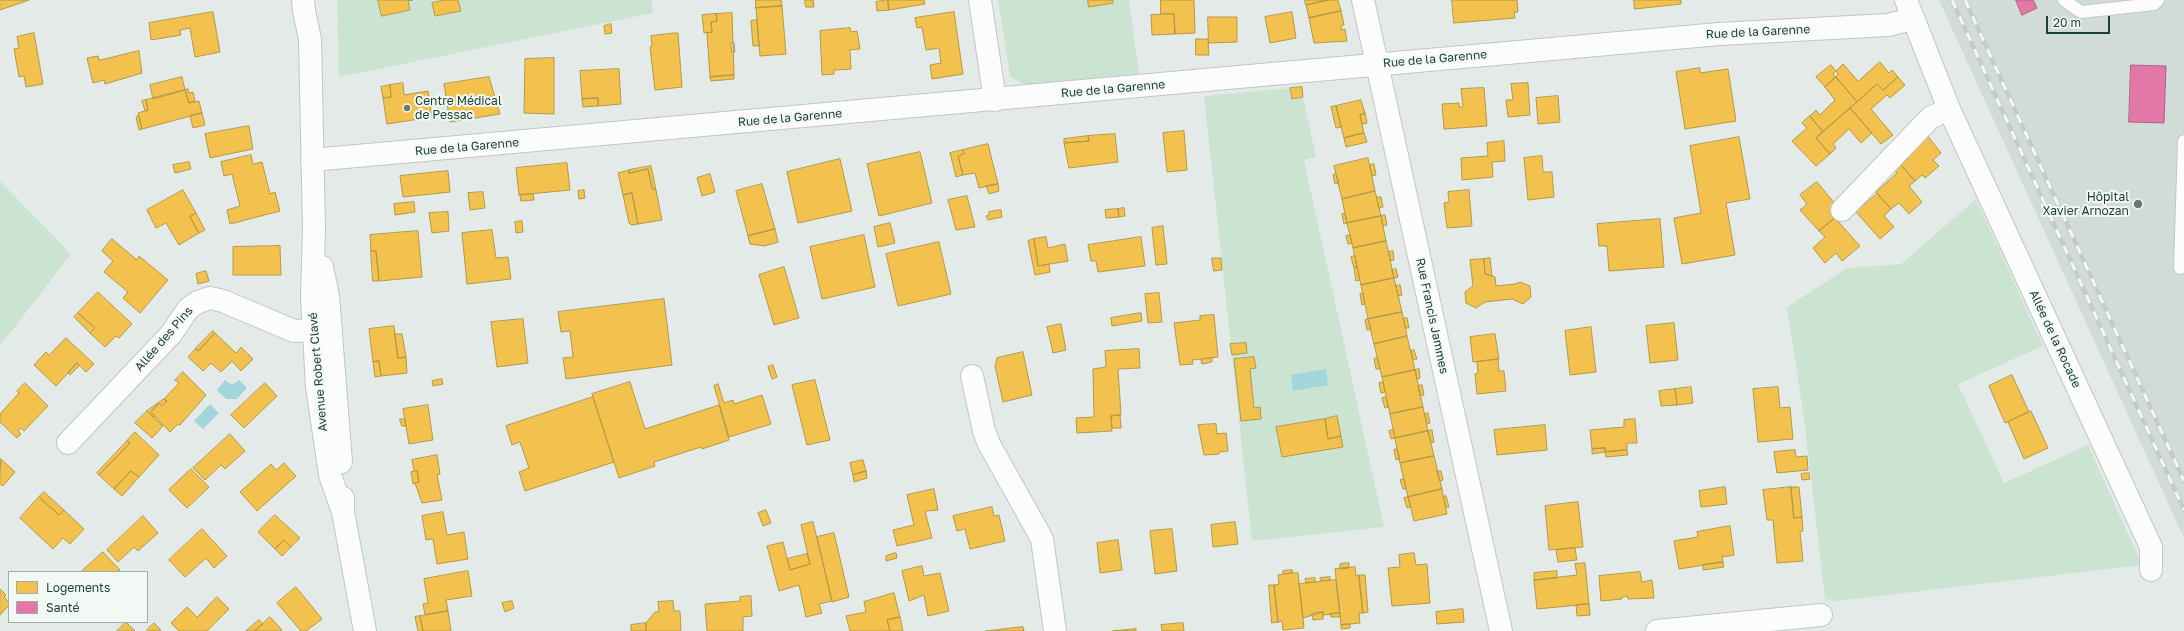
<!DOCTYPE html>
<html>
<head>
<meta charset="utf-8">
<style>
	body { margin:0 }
	#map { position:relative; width:2184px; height:631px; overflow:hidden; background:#e4eae7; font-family:"Golos Text",sans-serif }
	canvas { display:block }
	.legend { position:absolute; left:8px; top:571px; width:140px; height:52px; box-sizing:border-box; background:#f2f9f5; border:1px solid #9eafa9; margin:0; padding:5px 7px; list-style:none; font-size:12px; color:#1f4036 }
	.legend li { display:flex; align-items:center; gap:8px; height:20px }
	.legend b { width:20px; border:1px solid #9eafa9 }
	.scale { position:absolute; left:2046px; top:16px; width:64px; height:18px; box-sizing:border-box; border:2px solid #1f4036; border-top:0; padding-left:5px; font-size:12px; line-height:14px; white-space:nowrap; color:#1f4036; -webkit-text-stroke:3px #f2f9f5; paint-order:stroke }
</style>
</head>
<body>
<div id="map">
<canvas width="2184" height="631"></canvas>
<ul class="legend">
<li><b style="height:11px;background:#f2c14e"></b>Logements</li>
<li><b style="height:11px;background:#e377a8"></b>Santé</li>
</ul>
<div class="scale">20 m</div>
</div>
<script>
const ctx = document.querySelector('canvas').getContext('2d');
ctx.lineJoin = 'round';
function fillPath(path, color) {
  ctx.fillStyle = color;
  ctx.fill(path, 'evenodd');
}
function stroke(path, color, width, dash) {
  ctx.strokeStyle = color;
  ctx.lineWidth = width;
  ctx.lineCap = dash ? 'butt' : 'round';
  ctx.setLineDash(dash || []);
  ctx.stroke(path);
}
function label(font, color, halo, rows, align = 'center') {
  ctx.font = font + ' "Golos Text",sans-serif';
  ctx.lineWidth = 4;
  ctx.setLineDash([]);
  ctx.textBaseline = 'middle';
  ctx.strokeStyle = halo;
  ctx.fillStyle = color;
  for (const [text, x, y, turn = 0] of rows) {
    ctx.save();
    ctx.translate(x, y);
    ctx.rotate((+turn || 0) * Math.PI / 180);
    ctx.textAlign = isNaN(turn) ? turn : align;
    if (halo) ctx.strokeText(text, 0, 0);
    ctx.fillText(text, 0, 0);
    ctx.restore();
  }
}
const built = new Path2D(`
	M1939 0H2184V538Z`);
const green = new Path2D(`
	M337 0H651L653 13 339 77Z
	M998 0H1129L1139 74 1024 85 1010 76Z
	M1290 88 1292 99 1303 97 1316 157 1304 160 1384 527 1252 541 1204 96Z
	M0 181 71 254 0 346Z
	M1976 199 2043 346 1958 384 2004 483 2088 445 2142 565 1836 601 1825 599 1804 418 1787 307 1847 268 1901 264Z`);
const water = new Path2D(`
	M1326 369 1328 385 1293 391 1291 375Z
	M225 380 232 385 239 380 247 388 237 399H226L217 390Z
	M210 404 219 413 203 429 194 421Z`);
const homes = new Path2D(`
	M0 0H29L0 10Z
	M378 0H413L408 1 410 10 382 16Z
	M445 0H458L461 11 435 16 432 3Z
	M756 0H781L782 6 756 8Z
	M805 0H813L814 7H806Z
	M888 0 889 10 877 11 876 2Z
	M888 0H924L925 4 889 10Z
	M1088 0H1113V3L1089 7Z
	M1161 0H1194L1195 33 1175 34 1174 14H1161Z
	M1305 0H1329L1306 5Z
	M1329 0H1338L1341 11 1309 18 1306 5Z
	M1452 0H1517L1518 12H1514L1515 18 1454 23Z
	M1634 0H1681V4L1635 9Z
	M782 6 786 54 760 56 756 8Z
	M1341 11 1344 25 1341 26V30L1345 29 1347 41 1314 43 1309 18Z
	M213 12 220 52 195 57 190 28 180 30 181 35 151 40 149 23Z
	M954 12 963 74 932 79 930 65 941 63 939 48 926 50 922 27 917 28 915 18Z
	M1292 12 1296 38 1270 43 1265 17Z
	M732 13 734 75 710 77 707 33 712 32 711 22 717 21 716 14Z
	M716 14 717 21 711 22 712 32 704 33 702 15Z
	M1174 14 1175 34 1152 35 1151 15Z
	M1208 17H1237V42L1209 43Z
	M757 20 759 46H753L751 21Z
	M611 24 612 33 605 34 604 26Z
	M850 28 851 32 857 31 860 49 850 50 851 69 834 70V74L822 75 820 31Z
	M34 33 43 84 26 87 24 76 19 77 14 49 19 48 17 37Z
	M675 33H678L682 87 655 90 650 47 652 46 651 36Z
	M1196 39H1208L1209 55H1196Z
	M731 43H734L735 52H732Z
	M139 51 142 73 105 84 104 80 93 83 87 58 98 56 99 60Z
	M554 58V114L524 113 525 59Z
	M1880 62 1889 73 1892 70 1898 77 1883 90 1877 84 1857 102 1836 77 1838 74 1836 71 1843 64 1858 81Z
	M1831 65 1836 71 1833 74 1836 77 1825 87 1816 77Z
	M1700 68V73L1728 69 1736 121 1685 129 1676 72Z
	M619 69 621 104 598 106V98L582 99 580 71Z
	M734 75V79L711 81 710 77Z
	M182 77 185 90 153 99 150 85Z
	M489 77 500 114 450 122 444 84Z
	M1836 77 1857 102 1823 132 1810 116 1816 110 1820 115 1835 100 1825 87Z
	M1898 77 1905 85 1890 98 1887 95 1871 109 1893 135 1881 144 1850 108 1877 84 1883 90Z
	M403 83 404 95 428 91 432 117 387 124 383 98 391 97 390 85Z
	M1528 83 1530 115 1508 117 1506 100H1513L1511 84Z
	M390 85 391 97 383 98 381 87Z
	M1302 87 1303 97 1292 99 1290 88Z
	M1484 88 1487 126 1444 129 1442 104 1459 103V107H1463L1461 89Z
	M188 89 189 93 193 92 195 101 189 103 185 90Z
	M185 90 189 103 199 101 202 113 142 129 138 113 148 110 146 100Z
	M1558 96 1560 122 1538 124 1536 98Z
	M598 98V106L583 107 582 99Z
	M146 100 148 110 145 111 142 101Z
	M1361 100 1365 113 1360 115 1364 133 1344 138 1336 106Z
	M1336 106 1341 127 1336 128 1331 107Z
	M1850 108 1872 133 1861 143 1849 129 1833 144 1836 148 1830 154 1816 138Z
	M202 113 205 125 193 128 190 116Z
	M1365 113 1367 123 1362 124 1360 115Z
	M139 116 142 129 139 130 136 117Z
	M1810 116 1823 132 1816 138 1830 154 1816 166 1792 141 1807 128 1802 123Z
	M249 126 253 149 210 158 205 134Z
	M1184 131 1187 170 1167 172 1163 133Z
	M1364 133 1367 142 1346 147 1344 138Z
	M1115 134 1118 162 1069 168 1064 143 1089 141 1088 136Z
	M1927 135 1941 153 1933 160 1939 166 1925 178 1922 175 1915 181 1901 165 1908 159 1905 155Z
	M1088 136 1089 141 1064 143V139Z
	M1739 137 1750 199 1726 203 1735 255 1682 264 1674 218 1701 213 1690 146Z
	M1504 141 1505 161 1492 162 1493 177 1462 180 1461 158 1488 156 1487 143Z
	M988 144 998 184 979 188 975 173 963 175 958 156 964 154 963 150Z
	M963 150 964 154 958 156 963 175 956 177 950 153Z
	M920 152 932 203 879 216 867 164Z
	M251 155 253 164 262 162 270 194 275 192 280 211 230 224 227 210 240 206 232 174 224 176 221 162Z
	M1542 156 1543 172H1552L1554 197 1528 200 1524 158Z
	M1368 158 1375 191 1342 199 1334 166Z
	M840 159 852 211 798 223 787 172Z
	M189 162 191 169 175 173 173 165Z
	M567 163 570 190 519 195 516 168Z
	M1374 164 1376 175 1372 176 1370 165Z
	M1901 165 1915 181 1909 186 1922 202 1909 214 1899 203 1891 209 1876 192 1897 173 1894 170Z
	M651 166 656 190 652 188 648 169 629 173V170Z
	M648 169 652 188 656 190 662 220 638 224 632 193 623 195 618 173 629 170V173Z
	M448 171 450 192 403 197 400 176Z
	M710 174 715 192 702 196 697 178Z
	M1336 174 1339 183 1335 184 1333 175Z
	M1817 182 1836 205 1830 211 1835 218 1819 231 1800 210 1807 204 1800 195Z
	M762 184 775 229 748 236 736 191Z
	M998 184 999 191 989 194 986 186Z
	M183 190 196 213 190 217 199 233 179 245 166 223 156 228 147 210Z
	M584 190 585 198 579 199 578 191Z
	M1469 190 1472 226 1447 228 1444 203 1449 202 1448 192Z
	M1375 191 1381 216 1347 223 1342 199Z
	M483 192 485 208 470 210 468 193Z
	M632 193 638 224 631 225 629 223 623 195Z
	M533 194 534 200 521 201 520 195Z
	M1877 194 1891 209 1884 216 1894 227 1880 239 1856 212Z
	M967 196 975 227 956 230 948 200Z
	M1377 197H1381L1383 207 1379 208Z
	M414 202 415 212 395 215 394 204Z
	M1124 208 1125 216 1119 217 1118 209Z
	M1118 209 1119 217 1106 218 1105 210Z
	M1001 210 1002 217 988 220 986 216 989 215V212Z
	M448 212 449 231 432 233 429 213Z
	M196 213 205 230 199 233 190 217Z
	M1345 213 1347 223 1344 224 1342 214Z
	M1385 215 1387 225 1383 226 1381 216Z
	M1381 216 1386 241 1353 248 1347 223Z
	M1835 218 1860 246 1842 261 1836 253 1825 263 1813 248 1825 237 1819 231Z
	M1660 219 1664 267 1609 271 1607 246H1599L1597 224Z
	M522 221 523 232 516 233 515 222Z
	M890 223 895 243 878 247 874 227Z
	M1163 226 1167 264 1156 265 1152 228Z
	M775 229 778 242 764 246 750 244 748 236Z
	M492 230 496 258 508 257 511 279 467 284 462 233Z
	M418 231 422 277 379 281 376 251H371L370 235Z
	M864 235 875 287 822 299 810 247Z
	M1350 235 1352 243 1348 244 1346 236Z
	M1046 237 1048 248 1065 244 1068 261 1038 266 1034 239Z
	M1141 237 1145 266 1098 272 1096 261H1091L1088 245Z
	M112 239 137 260 139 256 168 280 140 313 123 298 128 292 104 272 113 261 102 251Z
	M1034 239 1038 266 1049 264 1050 272 1035 275 1028 241Z
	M1386 241 1394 278 1361 285 1353 248Z
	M939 242 951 294 898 306 886 254Z
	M280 246 281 275H233V247Z
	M371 251H376L379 281H373Z
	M1393 251 1394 260 1390 261 1389 252Z
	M1355 256 1357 267 1354 268 1351 257Z
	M1212 258H1221L1222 270 1214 271Z
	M1490 258 1492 276 1485 274 1484 259Z
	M1484 259 1485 274 1495 277 1496 286 1515 284 1520 282 1530 286 1531 297 1523 304 1512 299 1485 302 1476 308 1466 303 1465 292 1473 286 1470 260Z
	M784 267 799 318 774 325 759 275Z
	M1357 267 1360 280 1356 281 1354 268Z
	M1396 269 1398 277 1394 278 1392 270Z
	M206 271 209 281 198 284 196 274Z
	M1394 278 1402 312 1368 319 1361 285Z
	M1400 285 1402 295 1398 296 1396 286Z
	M98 292 132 324 119 338 116 336 105 347 90 333 95 328 78 313Z
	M1159 293 1162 322 1148 323 1145 294Z
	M1363 293 1365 304 1362 305 1360 294Z
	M664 299 672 365 566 379 563 358 573 357 570 331 561 332 558 312Z
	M1402 312 1407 336 1374 344 1368 319Z
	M78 313 95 328 90 333 74 317Z
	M1141 313 1142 321 1112 326 1111 318Z
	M1214 315 1218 357 1192 360 1193 364 1180 365 1174 323 1200 320V316Z
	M1407 318 1409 328H1406L1403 319Z
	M523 319 528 363 497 367 491 322Z
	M1368 319 1371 329 1367 330 1365 320Z
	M1674 323 1678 360 1650 363 1646 326Z
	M1061 324 1066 350 1053 353 1047 327Z
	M394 326 398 358 406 357 407 373 381 376 379 361 373 362 369 329Z
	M1591 327 1596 372 1570 375 1565 331Z
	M213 331 215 333 198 351 196 348Z
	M215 333 236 353 241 347 253 359 241 371 232 361 221 372 211 363 203 371 188 357 196 348 198 351Z
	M395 334H402L406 357 398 358Z
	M1495 334 1499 359 1473 362 1470 337Z
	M1407 336 1415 370 1382 377 1374 344Z
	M66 338 94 364 86 372 77 363 56 386 34 365 46 352 49 355Z
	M1246 343 1247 353 1232 355 1230 344Z
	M1139 349 1140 368 1118 369 1121 415 1111 416 1112 431 1077 433 1076 418 1094 417 1093 369 1106 367 1105 351Z
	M1414 350 1417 359 1413 360 1411 351Z
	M1023 352 1032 395 1003 402 995 366 997 358Z
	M1254 357 1256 368 1250 369 1254 408 1260 407 1261 419 1241 421 1234 359Z
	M1212 358V362L1202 364 1201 360Z
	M1377 358 1380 369H1376L1374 359Z
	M1498 359 1499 371H1504L1506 391 1477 394 1475 374 1478 373 1477 362Z
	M379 361 381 376 375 377 373 362Z
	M77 363 79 366 70 375 68 373Z
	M773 365 777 377 772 379 768 367Z
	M1419 369 1420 378 1417 379 1415 370Z
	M1415 370 1423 407 1390 414 1382 377Z
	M183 372 206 395 180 425 178 424 170 432 151 412 159 403 162 406 167 401 164 399 179 383 175 380Z
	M2012 375 2029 412 2005 423 1989 386Z
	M442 379 443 384 433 386 432 381Z
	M815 380 830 440 807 445 792 385Z
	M630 382 645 429 719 405 729 440 702 449 701 447 654 462 655 466 619 478 592 394Z
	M1383 382 1385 392 1381 393 1379 383Z
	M25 383 48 406 24 431 21 428 18 431 21 434 17 438 0 422V414L19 393 17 391Z
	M265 383 277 396 244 428 231 415Z
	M718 384 724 403 733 400 734 404 762 395 771 424 729 437 714 386Z
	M1422 385 1424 395 1420 396 1418 386Z
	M1691 387 1693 403 1677 405 1675 389Z
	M1778 387 1780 408 1790 407 1793 439 1758 442 1753 389Z
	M1675 389 1677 405 1661 406 1659 391Z
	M593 397 614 462 525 491 519 472 529 468 520 442 512 445 506 426Z
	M1386 397 1388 407 1385 408 1382 398Z
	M164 399 167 401 162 406 159 403 151 412 155 416 153 417 147 411Z
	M428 405 433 440 409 444 403 409Z
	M1423 407 1428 431 1395 438 1390 414Z
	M147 411 163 426 152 438 135 423Z
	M2031 411 2048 448 2024 459 2008 422Z
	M1428 413 1430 423 1427 424 1425 414Z
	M1120 415 1121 428H1112L1111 416Z
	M1337 416 1341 436 1328 439 1325 419Z
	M400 419H405L406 426H402Z
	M1325 419 1328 439 1341 436 1343 447 1282 457 1276 427Z
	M1635 419 1637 443H1627V450L1605 452V448L1592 449 1590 430 1624 427V420Z
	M1216 424 1217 434 1226 433 1228 451 1219 452V454L1204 455 1198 425Z
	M1545 425 1547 450 1497 455 1494 430Z
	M1393 430 1395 438 1391 439 1389 431Z
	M1432 430 1434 442 1431 443 1428 431Z
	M1428 431 1434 456 1400 463 1395 438Z
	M135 432 159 455 139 477 131 471 114 489 99 475 130 443 127 441Z
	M230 434 245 451 225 469 221 465 205 480 193 468Z
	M127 441 130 443 99 475 97 473Z
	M1605 448V452L1592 454V449Z
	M1397 449 1400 459 1396 460 1394 450Z
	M1627 450 1628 455 1606 457 1605 452Z
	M1795 450 1796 457 1807 456 1808 470 1777 473 1774 452Z
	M437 455 440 474 437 475 442 500 422 503 415 483 419 482 417 471H414L412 460Z
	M1434 456 1442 489 1408 497 1400 463Z
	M1 459 15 472 3 486 0 484Z
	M863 460 866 471 853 475 850 463Z
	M284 463 296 476 257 511 240 492 271 464 276 470Z
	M191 469 209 487 187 508 169 490Z
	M131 471 139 477 122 496 114 489Z
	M417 471 419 482 413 484 411 472Z
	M866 471 867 478 854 482 853 475Z
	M1437 471H1441L1443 480 1440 481Z
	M1809 473 1810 479 1802 480 1801 474Z
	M1404 479 1406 489H1403L1400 480Z
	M1725 487 1727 504 1701 507 1699 491Z
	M1791 487 1794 518 1802 517 1803 531 1800 532 1803 561 1777 563 1773 520H1767L1763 490Z
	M1791 487H1799L1802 517 1794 518Z
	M934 489 938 510 925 511 932 538 897 546 893 530 914 525 907 495Z
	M1442 489 1447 514 1414 521 1408 497Z
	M44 492 64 510 59 515 39 497Z
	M1446 496 1449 507H1446L1443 497Z
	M39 497 59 515 64 510 84 529 70 544 63 538 53 549 20 518Z
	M1408 497 1411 507 1407 508 1404 498Z
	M1578 502 1583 547 1549 550 1545 506Z
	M992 507 994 516 999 515 1005 541 970 549 965 529 957 531 953 516Z
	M766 510 771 523 763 526 758 513Z
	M443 512 447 535 464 532 468 559 437 564 433 539 426 540 422 516Z
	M275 515 300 538 291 547 284 540 275 549 258 532Z
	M143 516 158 533 138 551 134 547 118 562 107 550Z
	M813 522 832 601 819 604 822 613 806 617 799 585 779 591 767 546 783 542 790 570 810 564 801 525Z
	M1235 522 1238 544 1213 547 1211 525Z
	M1730 526 1734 555 1722 557 1723 562 1679 569 1674 541 1698 537 1697 532Z
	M202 529 227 556 214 568 206 558 185 577 169 560Z
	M1172 529 1177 571 1155 574 1150 531Z
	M834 533 849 597 832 602 817 537Z
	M284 540 291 547 282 556 275 549Z
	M1118 540 1122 570 1100 573 1097 543Z
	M1575 548 1577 560 1558 562 1556 550Z
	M103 552 120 570 117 572H81Z
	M896 553 897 558 886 561V556Z
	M1414 553 1416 565 1427 564 1430 603 1392 606 1388 568 1400 567 1399 555Z
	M807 554 810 564 790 570 787 559Z
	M1723 562 1724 567 1703 570V565Z
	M1349 563V568L1340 569V564Z
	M1585 563 1589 604 1537 609 1534 580 1577 575 1575 564Z
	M922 566 924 576 940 573 949 611 928 616 924 595 909 601 902 571Z
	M1355 567 1356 576 1359 575 1363 613H1359L1360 623 1341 625 1335 569Z
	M1292 570 1293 573 1283 574V571Z
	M468 571 472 596 446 600 448 611 425 615 423 604 428 603 424 579Z
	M1557 571V578L1534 580V573Z
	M1640 572 1642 582 1652 580 1654 598 1628 599 1627 596 1622 597V599L1601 601 1599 576Z
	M1298 573 1304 628 1283 630 1282 621 1278 622 1274 585 1279 584 1278 575Z
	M1359 575H1365L1368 612 1363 613Z
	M1330 577V580L1321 581 1320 578Z
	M1315 578V582L1306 583 1305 579Z
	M1336 580 1340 613 1323 615V612L1303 618 1299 584Z
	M1269 585H1274L1278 622 1272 623Z
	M296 587 322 619 306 631H301L277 603Z
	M0 589 6 595 4 597 9 602V605L0 615Z
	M894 593 900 617 887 620 890 631H850L846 616 866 612 864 602Z
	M751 596 752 616 743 617V631H707L705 604 740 601V597Z
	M217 597 229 609 207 631H179L171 623 187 607 197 617Z
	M512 601 514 608 505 612 502 603Z
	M673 601 674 611H680L681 631H646V623L655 612H659L658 602Z
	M1589 604 1590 615 1577 616 1576 605Z
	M1463 609 1464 622 1437 624 1436 612Z
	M448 611 451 631H423L420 616Z
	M1323 612V619L1313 620 1312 614Z
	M1340 613V617H1331L1330 614Z
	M420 616 423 631H418L415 617Z
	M270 617 282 630 281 631H255Z
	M900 617 903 631H890L887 620Z
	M259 620 263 624 255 631H246Z
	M126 622 135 631H117Z
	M154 623 161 630 148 631 147 630Z
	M646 623V631H631V625Z
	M1183 623 1184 631H1162L1161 625Z
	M1350 624V628L1341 629V625Z
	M1023 627 1024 631H986Z
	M1136 629V631H1113Z`);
const health = new Path2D(`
	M2016 0H2033L2037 8 2022 15Z
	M2131 65 2166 66 2164 123 2129 122Z`);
const lane = new Path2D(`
	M2064 0 2081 12 2154 4 2158 0
	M2180 268 2184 141`);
const street = new Path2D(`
	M980 0 995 100
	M1363 0 1501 631
	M1906 0 1949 109 2151 547V570
	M312 160 1719 34 1888 25 1912 19
	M1842 210 1930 118 1949 109
	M972 376 984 431 989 444 1042 539 1055 631
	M68 443 171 334 188 309 198 302 210 298 223 301 294 331 331 329
	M1657 631 1821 615`);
const secondary = new Path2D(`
	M303 0 304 11 310 39 314 229 312 297 317 387 330 475 343 512
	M322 267 328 296 341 462
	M343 498V512L365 631`);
const rail = new Path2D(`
	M1952 0 2184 510
	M1965 0 2184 481`);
const markers = [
	[407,108,4,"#647c74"],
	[2138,204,5,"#647c74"]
];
const streetNames = [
	["Rue de la Garenne",1758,32,-3],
	["Rue de la Garenne",1435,59,-5],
	["Rue de la Garenne",1113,89,-5],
	["Rue de la Garenne",790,118,-5],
	["Rue de la Garenne",467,147,-5],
	["Rue Francis Jammes",1432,316,78],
	["Allée des Pins",164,339,-49],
	["Allée de la Rocade",2055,339,65],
	["Avenue Robert Clavé",318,372,-95]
];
const poiNames = [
	["Centre Médical",415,101],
	["de Pessac",415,115],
	["Hôpital",2129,197,"right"],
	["Xavier Arnozan",2129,211,"right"]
];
fillPath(built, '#d1dcd7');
fillPath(green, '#cbe4d2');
fillPath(water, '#a0d6dc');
fillPath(homes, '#f2c14e');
stroke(homes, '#b39a47', 1);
fillPath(health, '#e377a8');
stroke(health, '#a86686', 1);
stroke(lane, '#c1c7c4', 14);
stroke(street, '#c1c7c4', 24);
stroke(secondary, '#bfc8c4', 24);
stroke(lane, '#fbfcfb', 12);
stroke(street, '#fbfcfb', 22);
stroke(secondary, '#fbfcfb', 22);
stroke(rail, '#c6cbc9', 4.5);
stroke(rail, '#f2f9f5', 3, [9]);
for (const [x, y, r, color] of markers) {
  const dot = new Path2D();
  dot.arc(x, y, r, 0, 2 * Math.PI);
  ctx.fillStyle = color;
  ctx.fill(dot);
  stroke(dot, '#f2f9f5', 1.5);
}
label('12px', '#1f4036', '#f2f9f5', streetNames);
label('12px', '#1f4036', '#f2f9f5', poiNames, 'left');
</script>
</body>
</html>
